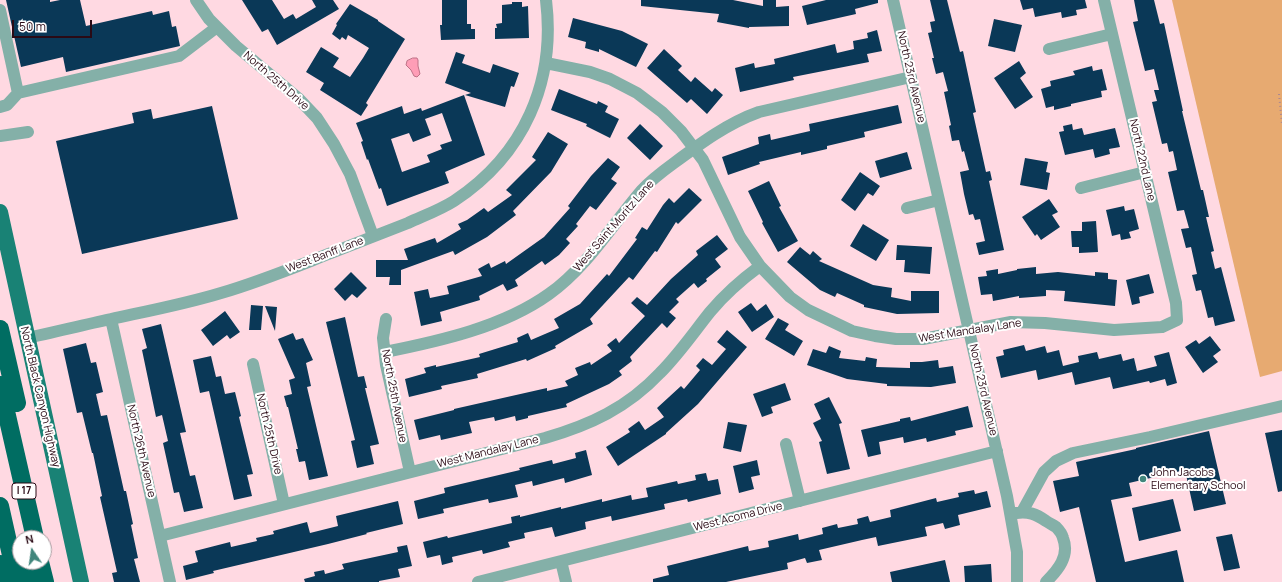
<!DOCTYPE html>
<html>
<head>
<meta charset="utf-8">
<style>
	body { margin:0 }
	#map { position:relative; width:1282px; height:582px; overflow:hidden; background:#ffd9e2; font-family:Manrope,sans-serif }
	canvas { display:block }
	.north { position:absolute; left:12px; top:530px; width:40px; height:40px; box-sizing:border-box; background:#fff; border:1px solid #aa9da1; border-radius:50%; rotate:347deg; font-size:11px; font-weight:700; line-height:16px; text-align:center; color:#2a0a15 }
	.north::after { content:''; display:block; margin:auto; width:14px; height:18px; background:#41867c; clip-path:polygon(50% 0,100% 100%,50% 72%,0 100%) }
	.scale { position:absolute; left:12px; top:20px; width:80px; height:18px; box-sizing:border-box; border:2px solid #2a0a15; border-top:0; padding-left:5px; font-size:12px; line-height:14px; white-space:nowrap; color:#2a0a15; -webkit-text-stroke:3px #fff; paint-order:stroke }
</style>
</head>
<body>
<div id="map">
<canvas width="1282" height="582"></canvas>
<div class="north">N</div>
<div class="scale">50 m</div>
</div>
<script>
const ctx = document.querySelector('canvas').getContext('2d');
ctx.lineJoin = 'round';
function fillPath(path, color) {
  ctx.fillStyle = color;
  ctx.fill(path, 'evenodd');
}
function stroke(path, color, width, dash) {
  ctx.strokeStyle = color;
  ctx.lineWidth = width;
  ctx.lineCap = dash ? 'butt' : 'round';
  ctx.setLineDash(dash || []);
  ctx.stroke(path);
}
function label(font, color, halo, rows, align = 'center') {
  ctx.font = font + ' Manrope,sans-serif';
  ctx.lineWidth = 4;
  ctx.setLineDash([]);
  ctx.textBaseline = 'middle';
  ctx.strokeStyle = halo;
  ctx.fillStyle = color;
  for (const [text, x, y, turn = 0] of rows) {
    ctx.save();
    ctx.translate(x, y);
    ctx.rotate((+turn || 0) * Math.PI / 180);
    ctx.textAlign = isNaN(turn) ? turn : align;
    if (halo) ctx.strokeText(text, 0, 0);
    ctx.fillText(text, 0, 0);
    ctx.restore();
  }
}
const green = new Path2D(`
	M1172 0H1282V371L1260 377Z`);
const water = new Path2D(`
	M413 58H417L418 60V66L420 74 417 77 414 76 411 70 406 65 407 61Z`);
const building = new Path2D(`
	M6 0H50V2L60 0H80L86 26 152 11 153 15 169 11 172 27 176 26 180 46 66 72 63 57 21 67Z
	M242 0H272L284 19 293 14 296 19 316 7 312 0H333L339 9 277 45 268 29 262 32Z
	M442 0H467V24H471V29H475V39L441 40 440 25H442Z
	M641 0H733L763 6V0H776V7L789 6V26L749 27V28L717 22 719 14 641 6Z
	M826 0H878V3L855 9 856 14 807 25 802 6Z
	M930 0H947L960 52 963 51 976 112 973 113 986 172 990 171 992 180 989 181 1004 250 979 255 976 243 985 241 980 219 975 220 973 214 969 215 964 194 960 172 969 170 964 151 962 152 959 140 952 141 949 126 951 125 944 92 948 91 943 72 936 74 932 58H934L928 33 932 32 930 22 935 21Z
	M1020 0H1085L1087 8 1076 10 1077 15 1062 18 1061 12 1035 17 1033 8 1023 10Z
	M1134 0H1154L1160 24 1164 23 1183 111H1182L1201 190H1203L1209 217H1206L1214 251 1211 252 1215 269 1221 267 1235 321 1215 326 1213 317 1208 318 1201 290 1196 291 1192 275 1197 274 1191 247 1186 248 1181 229 1189 228 1184 210 1177 211 1168 172 1177 170 1173 151 1169 152 1167 143 1162 144 1152 102 1157 101 1154 90H1159L1154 69 1145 71 1133 22 1138 21Z
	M512 2H522V7L528 6 529 38 495 39V28H497L496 24 502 23V5L512 4Z
	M350 4 378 20V21L405 39 366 103 368 105 361 116 320 90 324 83 306 72 321 47 339 58 333 67 350 77 363 58 369 48 348 35 346 40 342 37 340 40 332 34 337 25 336 24Z
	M573 18 622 31 648 44 636 67 599 49V52L585 48 586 42 568 37Z
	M994 19 1022 25 1015 52 988 46Z
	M877 30 882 51 867 54 869 62 793 77 794 80 740 92 735 68 754 63 755 68 775 64 774 59 835 44 837 53 854 49 853 41 868 38 867 33Z
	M664 49 682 66 678 70 691 82 695 77 712 92 715 88 723 95 707 114 691 99 687 103 647 68Z
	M456 52 465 55 462 63 490 73 493 64 519 73 514 87 511 86 505 107 465 95 471 93 445 83Z
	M1019 61 1026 73 1020 78 1033 97 1015 109 994 78Z
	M1092 66 1093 71 1102 69 1107 90 1101 91 1102 97 1071 104V106L1054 110V106L1046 108 1041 89 1051 86 1050 81 1075 75 1073 71Z
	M559 89 597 104 598 101 608 106 605 112 619 119 610 138 586 126 587 124 551 110Z
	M464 95 485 155 445 172 449 183 387 206 381 188 379 189 368 159 367 160 361 142 363 141 356 123 402 106 404 114 421 108 422 111ZM442 113 452 141 440 145 442 149 427 155 430 162 402 172 391 139 409 133 413 142 431 135 425 119Z
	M898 105 902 123 864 132 865 137 827 146V149L801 155V152L759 162 760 164 728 175 722 157 759 144 758 137 770 134 771 140 810 131 809 124Z
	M212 106 238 219 82 254 56 141 134 123 132 113 151 109 153 119Z
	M640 124 663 146 650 160 627 138Z
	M1072 124 1073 130 1082 128 1084 135 1115 128 1120 147 1109 149 1110 154 1095 158 1093 149 1065 155 1059 132 1064 131 1063 126Z
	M548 132 568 144 551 172 513 211 516 215 487 237 455 255 453 251 401 270V285H389L390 277H376V260H408L404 249 435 238 437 243 461 229 458 224 467 220 484 208 488 212 512 195 506 190 536 160 532 157Z
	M907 152 912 169 880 178 875 161Z
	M608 158 620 167 611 179 617 183 596 210 590 206 576 224 578 226 566 239 570 243 559 255 545 265 542 261 515 280 518 286 507 291 503 284 479 296 480 300 440 312 442 321 421 326 414 292 428 289 430 298 449 294 447 286 482 276 478 269 489 263 491 268 505 261 506 264 544 237 570 208 568 206 591 176Z
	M1025 158 1048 162 1046 172 1050 173 1047 190 1020 185Z
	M860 172 880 186 873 196 868 193 855 211 841 200Z
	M769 181 781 206 779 207 798 241 778 252 762 223 763 222 748 191Z
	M689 188 702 200 678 224 676 222 657 252 655 251 633 280 629 277 590 319 593 324 555 346 556 348 527 361 526 359 477 374 478 378 441 386 442 389 409 397 405 379 426 373 424 368 436 365V367L480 357 479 354 518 342 517 338 528 333 531 340 559 328 554 319 580 304 607 274 609 276 637 239 635 238 642 227 647 230 663 205 669 198 674 203Z
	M1049 199 1058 212 1052 215 1060 227 1041 240 1037 234 1035 236 1022 217Z
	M1124 206 1125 211 1134 209 1139 229 1129 232 1131 238 1121 240 1120 234 1112 236 1106 210Z
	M1096 221 1098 252 1079 253V247H1072L1071 231H1082V222Z
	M863 224 889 240 876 261 850 246Z
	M717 235 728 249 715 259 721 267 706 279 707 281 698 288 694 283 676 299 679 302 669 312 676 318 667 328 662 323 630 357 632 361 619 371 622 375 609 384 566 404 567 407 528 416V418L516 421 515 416 495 421 494 417 469 422 472 433 441 440 440 435 419 440 414 420 454 410V409L547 388V391L568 386 565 381 578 375 575 368 590 362 591 365 612 351 607 345 616 338 619 343 645 316 631 303 637 297 647 305 671 279 698 255 696 251Z
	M897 245 932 247 930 274 904 272 905 260H896Z
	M800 247 810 255 813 251 822 259 819 261 873 285 892 288 891 297 911 301V291H939V313L897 314 864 307V305L837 293 835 297 820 290 787 262Z
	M1036 267V274L1058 272 1095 276V272L1108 273V279L1117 280 1115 306 1064 301 1065 291 1046 290V296L1019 298V296L993 301 992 294 981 295 978 277 987 276 986 271 998 269V274L1017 270V269Z
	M351 272 367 288 357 298 352 294 345 301 334 289Z
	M1149 274 1154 293 1139 297 1140 303 1132 305 1126 280Z
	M751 303 757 311 766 304 774 317 752 332 738 312Z
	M251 305 263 306 261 330H249Z
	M265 306 277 307 275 331Z
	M225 311 240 332 230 339 227 335 213 346 201 330Z
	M345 317 358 377 364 376 367 388H365L379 444 370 446 374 464 357 468 351 441 355 440 326 322Z
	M778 318 789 324 785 330 803 341 794 356 765 339Z
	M161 324 186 432 180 433 190 476 195 475 203 508 184 512 179 492 174 493 163 443 168 441 162 415 156 417 142 350 147 348 142 329Z
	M727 330 747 347 698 404 666 433V434L618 466 606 447 630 432 628 429 639 421 645 430 664 417 657 408 681 386 684 389 700 370 696 366 703 358 712 365 726 349 717 342Z
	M293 333 296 340 303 338 313 360 306 363 311 386 307 387 328 476 309 480 305 461 299 462 296 449H298L288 407H287L284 396 292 394 289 380 295 378 278 339Z
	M1210 336 1221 350 1213 356 1218 362 1203 373 1185 347 1196 340 1199 344Z
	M86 343 91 363 96 362 103 392 96 394 101 416 107 415 124 491H126L133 524 131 525 138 558 134 559 140 582H114L112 573 117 572 100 497 102 496 93 453H92L82 412 77 413 63 349Z
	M1024 345 1026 351 1045 346 1047 353 1059 350 1063 366 1079 362 1078 356 1097 352 1099 359 1121 354 1123 361 1134 358 1137 371 1157 366 1154 356 1169 352 1177 383 1167 386 1165 379 1150 383 1149 381 1113 389 1110 377 1075 385 1072 372 1038 380 1036 370 1001 378 996 357 1004 355 1003 350Z
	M829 346 841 351 839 358 865 361 866 357 877 359 876 367 910 368V362H922L938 360 939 368 953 366 956 383 931 387 887 386V384L847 379 807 365 813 349 826 353Z
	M211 356 216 377 221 376 225 394 235 392 241 416 239 417 253 474 247 475 252 496 234 500 209 391 200 393 193 360Z
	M785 383 791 400 771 407 773 413 762 417 753 394Z
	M829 397 842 423 839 424 850 469 827 474 819 442 822 441 813 423 821 419 814 404Z
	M968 406 973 427 955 431 956 435 927 442 926 438 904 443 903 437 879 442 881 454 868 457 861 430 900 421V419L910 417 911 421Z
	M728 422 747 425 741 452 723 448Z
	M1282 430V491L1278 492 1265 433Z
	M1209 431 1226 504 1194 511 1185 470 1129 483 1132 496 1111 500 1125 562 1177 550 1184 582H1096L1079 507 1060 512 1053 481 1079 476 1076 462 1136 449V448Z
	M586 450 592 475 565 483 564 478 533 486 532 481 515 485 518 497 489 503 488 499 443 509 444 513 418 519 414 501 445 493 444 488 520 470 519 468 552 460 553 464 576 458 575 453Z
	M757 460 760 475 751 477 754 489 739 493 733 466Z
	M706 473 708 481 718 479 721 494 688 502 687 499 664 504 665 509 612 521 611 516 585 522 586 529 555 537 552 527 524 533 525 538 508 542 510 547 483 554 482 550 452 557 453 562 442 565 440 555 427 558 423 542 447 536 448 538 512 523 511 517 520 515V517L561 507V509L602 499V502L631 495 632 500 648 497 646 488 677 481 678 484 696 480 695 475Z
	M974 490 975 494 987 491 991 507 958 515 960 525 945 529 943 523 925 527 927 536 878 546 876 537 862 540 819 550 822 560 807 563 805 558 787 563 788 569 726 582H653V579L669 575 667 566 748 546 749 551 769 547 768 541 798 534 799 540 823 534 822 528 837 524 838 528 858 524 857 519 868 516 870 522 891 517 890 510 936 498 937 502 959 497 958 493Z
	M1173 499 1181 531 1139 541 1132 508Z
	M398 501 403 524 366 533 367 534 328 544 213 571 214 573 186 580 183 566 198 562 195 551 230 542 231 547 257 541 256 538 274 534 273 531 307 522 310 533 338 526 336 516Z
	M1232 534 1240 568 1224 571 1216 537Z
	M407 545 412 566 398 569 400 577 379 581V582H305L304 579 315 576 314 572 324 570 325 574 344 569 342 564 398 552 397 547Z
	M945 560 950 582H892L890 572Z
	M991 564 992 582H965L964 566Z`);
const path = new Path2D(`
	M1279 94 1282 124`);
const minor = new Path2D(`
	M196 0 209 19 236 46 298 98 317 118 334 144 350 174 373 236
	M893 0 1007 496 1017 552V582
	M0 10 18 93
	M1049 49 1112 34
	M546 63 590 72 610 79 637 93 662 112 681 131 703 160 740 237 760 266 790 297 808 310 852 331 875 336 896 339H923L1011 322 1045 323 1114 330 1162 327 1177 320 1176 303 1104 0
	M0 107 7 105 18 93 179 56 217 27
	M0 136 28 132
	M1081 188 1145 172
	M907 208 939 200
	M111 319 170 582
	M386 319 383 338 386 365 410 472
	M27 338C55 332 83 325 111 319 148 311 185 304 221 293 259 282 295 267 331 253 357 243 382 233 408 223 423 216 440 210 454 201 524 155 556 82 546 0
	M385 352C440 341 503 327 549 294 587 267 612 225 642 190 651 180 663 171 674 163 701 143 728 123 759 112L911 77
	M253 364 284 504
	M786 444 800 501
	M1022 512 1044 472 1056 461 1073 453 1150 437 1282 406
	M1016 513C1028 511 1036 514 1046 521 1049 523 1053 525 1056 527 1059 530 1062 534 1063 538 1070 556 1058 570 1046 582
	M160 536 545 438C590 425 627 408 660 373 679 354 694 332 710 312 725 294 741 280 760 266
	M561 561 566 582
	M478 582 997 451`);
const major = new Path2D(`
	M0 212 81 582`);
const highway = new Path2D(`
	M0 329 17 403
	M0 385 35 538
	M0 506 17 582
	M27 562 32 582
	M40 562 45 582
	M0 564 4 582`);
const markers = [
	[1143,479,4,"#41867c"]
];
const shields = [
	[24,491,24]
];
const shieldNames = [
	["I 17",24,491]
];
const streetNames = [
	["North 23rd Avenue",911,77,77],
	["North 25th Drive",276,81,41],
	["North 22nd Lane",1142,160,77],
	["West Saint Moritz Lane",614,226,-49],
	["West Banff Lane",325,255,-21],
	["West Mandalay Lane",970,331,-9],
	["North 23rd Avenue",983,390,77],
	["North 25th Avenue",394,396,79],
	["North Black Canyon Highway",40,397,77],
	["North 25th Drive",269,434,77],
	["North 26th Avenue",141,451,77],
	["West Mandalay Lane",488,452,-14],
	["West Acoma Drive",738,517,-14]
];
const poiNames = [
	["John Jacobs",1151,473],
	["Elementary School",1151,486]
];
fillPath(green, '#e7aa71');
fillPath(water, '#fe9db6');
stroke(water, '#be7186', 1);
fillPath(building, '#0a3857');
stroke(path, '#ac8892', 2, [1, 3]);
stroke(minor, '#84b0a8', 12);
stroke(major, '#198275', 16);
stroke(highway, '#006d62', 18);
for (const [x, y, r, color] of markers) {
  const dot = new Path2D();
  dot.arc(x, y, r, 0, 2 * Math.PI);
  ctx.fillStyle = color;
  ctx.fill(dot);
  stroke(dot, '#fff', 1.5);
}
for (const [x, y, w] of shields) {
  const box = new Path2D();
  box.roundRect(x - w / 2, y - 8, w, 16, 3);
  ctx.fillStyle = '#fff';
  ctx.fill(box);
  stroke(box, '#2a0a15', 1);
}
label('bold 10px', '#2a0a15', null, shieldNames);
label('11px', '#2a0a15', '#fff', streetNames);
label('11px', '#2a0a15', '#fff', poiNames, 'left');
</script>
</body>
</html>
